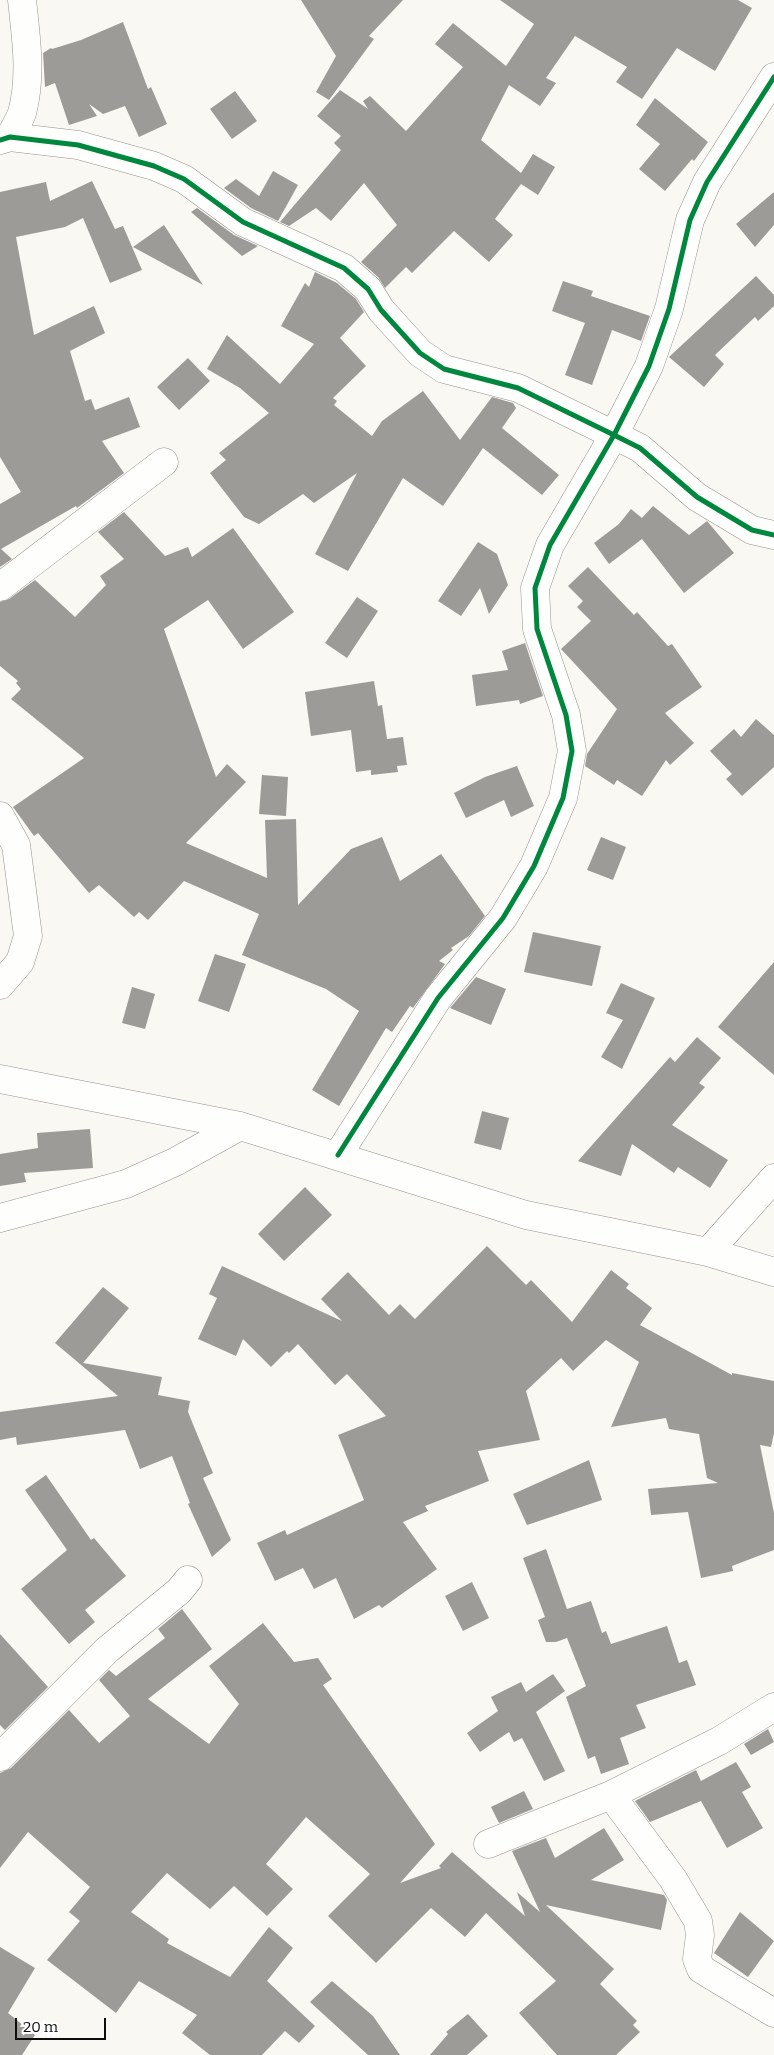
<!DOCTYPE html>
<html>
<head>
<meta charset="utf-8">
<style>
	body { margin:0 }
	#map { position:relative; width:774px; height:2055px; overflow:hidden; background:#faf8f2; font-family:Bitter,serif }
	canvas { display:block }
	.scale { position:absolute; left:15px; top:2018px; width:91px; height:22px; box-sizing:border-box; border:2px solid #0d0d0d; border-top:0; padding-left:6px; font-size:15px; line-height:18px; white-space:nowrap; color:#0d0d0d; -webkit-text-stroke:4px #fff; paint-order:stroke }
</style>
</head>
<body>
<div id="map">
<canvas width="774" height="2055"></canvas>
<div class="scale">20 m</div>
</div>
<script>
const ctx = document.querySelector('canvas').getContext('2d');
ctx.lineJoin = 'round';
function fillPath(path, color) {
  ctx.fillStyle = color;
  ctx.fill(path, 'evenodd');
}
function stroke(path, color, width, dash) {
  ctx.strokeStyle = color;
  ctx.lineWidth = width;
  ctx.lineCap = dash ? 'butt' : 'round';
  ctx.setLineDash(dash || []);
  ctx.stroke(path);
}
const building = new Path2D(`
	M301 0H403L369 36 374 39 329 100 316 92 336 56Z
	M500 0H738L752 8 715 71 677 48 642 99 616 82 627 67 575 36 546 78 556 83 540 106 509 85 481 140 521 173 533 154 555 167 538 195 521 184 495 219 513 235 489 262 454 231 412 273 406 267 385 288 378 277 361 262 397 225 364 183 331 221 316 208 289 226 280 222 341 150 334 143 341 136 317 116 340 90 368 109 363 101 370 96 406 131 463 67 435 44 453 23 506 66 534 24Z
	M123 22 148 89 151 87 167 124 139 137 125 106 103 114 89 104 97 116 69 125 55 83 45 87 43 53 51 48 52 49 81 40Z
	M235 91 257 121 232 139 210 109Z
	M655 98 708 142 694 161 692 159 665 191 639 169 660 144 636 125Z
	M273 171 298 185 278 221 251 208 224 188 236 179 259 196Z
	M92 181 115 229 123 226 142 270 110 283 83 218 65 227 16 237 34 335 94 306 105 333 70 351 85 401 91 399 95 410 129 397 140 427 102 441 124 473 77 508 76 506 1 549 12 559 0 567V504L21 492 0 457V192L46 182 50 201Z
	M774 192V225L755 247 736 224Z
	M197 208 234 235 258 246 242 256 191 212Z
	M164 225 203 285 133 247Z
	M315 272 337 283 356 299 364 312 340 338 366 366 333 398 337 401 334 405 372 436 382 421 423 391 460 440 492 397 513 403 516 408 502 428 559 475 542 495 483 448 443 506 403 478 348 571 315 554 357 473 314 503 303 494 259 524 244 517 210 473 226 460 219 453 269 413 240 388 207 369 227 335 280 384 314 344 281 326 305 283 309 287Z
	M756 276 774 295V306L758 321 755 317 715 355 724 364 704 387 669 357Z
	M563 281 593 291 591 296 650 316 641 341 612 330 592 385 565 375 585 323 552 311Z
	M188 358 210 381 179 410 157 387Z
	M653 506 689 535 707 521 734 553 684 593 642 539 609 564 594 543 619 524 631 509 642 518Z
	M124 512 165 556 188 547 192 557 233 528 294 612 243 649 208 600 164 629 216 777 227 764 246 782 186 843 267 878 265 820 296 819 298 905 351 849 382 837 400 881 441 854 485 916 469 936 451 948 453 950 439 961 445 964 413 1008 410 1006 392 1032 386 1028 339 1106 312 1090 359 1011 326 989 242 955 259 914 184 881 148 920 139 912 134 917 99 885 89 893 38 833 34 836 13 807 84 758 11 699 21 689 16 683 18 681 0 666V602L9 599 35 580 75 617 106 585 100 576 124 559 98 532Z
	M478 542 497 554 508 585 489 614 480 588 461 616 438 601Z
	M588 567 634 615 637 612 668 646 672 644 702 687 665 713 694 743 670 765 666 760 642 796 617 780 614 785 585 766 587 754 617 709 561 649 591 621 577 607 583 601 568 586Z
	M357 597 378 611 347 658 325 643Z
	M525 643 543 696 520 704 519 700 476 706 472 675 508 670 502 651Z
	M374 681 378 706 382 705 387 739 403 737 407 765 397 766 398 772 371 775V770L356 772 351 730 311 736 305 692Z
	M756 719 774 735V767L742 796 726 779 732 774 710 751 734 729 741 737Z
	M517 766 534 806 511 817 504 800 466 818 454 793 485 777Z
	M262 775 288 777 286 816 259 814Z
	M601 837 626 847 613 880 587 870Z
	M533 932 601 946 592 986 524 972Z
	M215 954 246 964 229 1012 198 1001Z
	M774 962V1075L718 1027Z
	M476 977 506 989 491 1025 450 1008Z
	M621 983 655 998 622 1069 601 1057 623 1020 606 1013Z
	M132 987 155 994 145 1029 122 1023Z
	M697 1037 721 1058 699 1083 705 1087 672 1125 728 1160 710 1188 678 1167 674 1173 632 1144 621 1176 578 1161 670 1057 675 1062Z
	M482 1111 509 1118 501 1150 474 1143Z
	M90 1129 93 1168 24 1173 26 1182 0 1186V1154L38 1148 37 1133Z
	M305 1187 332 1215 284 1261 258 1234Z
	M487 1246 526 1285 531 1280 572 1322 611 1270 629 1284 626 1288 652 1308 640 1325 732 1375V1373L774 1381V1433L771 1447 760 1445 774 1513V1550L732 1566 733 1571 701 1578 688 1512 651 1515 648 1489 718 1483 707 1478 699 1434 669 1429 666 1418 611 1427 639 1362 606 1340 573 1371 561 1358 526 1391 540 1440 478 1451 489 1481 425 1506 428 1511 403 1522 437 1569 382 1608 379 1605 354 1619 336 1578 314 1589 303 1568 275 1581 257 1543 285 1530 287 1535 364 1500 338 1435 386 1416 347 1374 335 1385 298 1344 289 1353 287 1351 271 1367 243 1339 236 1356 198 1339 217 1298 209 1294 222 1266 342 1321 321 1299 348 1272 389 1315 400 1304 415 1319Z
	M103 1287 129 1308 83 1363 162 1377 158 1395 190 1401 188 1412 213 1473 203 1478 231 1540 212 1557 188 1504 190 1503 172 1456 140 1469 125 1430 17 1445 16 1437 0 1440V1412L118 1396 55 1343Z
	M589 1460 602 1500 527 1525 513 1494Z
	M46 1475 91 1540 94 1538 126 1576 85 1610 95 1622 69 1644 21 1589 67 1550 25 1490Z
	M546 1549 567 1609 591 1601 602 1633 606 1631 611 1644 667 1626 679 1663 687 1660 696 1685 636 1705 646 1728 620 1738 629 1764 601 1774 595 1756 588 1759 566 1697 586 1686 567 1638 556 1642H546L538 1620 545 1617 523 1558Z
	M472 1582 489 1618 463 1631 445 1596Z
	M182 1609 212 1649 148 1699 209 1744 239 1704 209 1666 263 1623 294 1662 318 1658 332 1679 323 1685 435 1844 400 1883 441 1868 439 1866 452 1852 525 1916 517 1892 540 1912 512 1851 546 1838 555 1858 604 1828 624 1860 591 1880 664 1895 667 1900 661 1930 546 1905 614 1969 600 1984 637 2021 633 2025 640 2032 616 2055H557L519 2013 556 1981 486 1913 465 1937 431 1908 376 1963 328 1916 370 1874 306 1817 266 1864 293 1889 267 1916 234 1886 210 1909 167 1873 131 1912 169 1939 167 1943 230 1977 269 1927 293 1948 267 1981 315 2026 299 2043 285 2031 262 2055H210L182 2033 197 2015 139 1981 116 2013 47 1960 80 1921 69 1912 90 1887 28 1832 0 1868V1773L11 1768 69 1710 99 1743 130 1716 99 1680 109 1670 116 1676 165 1638 158 1629Z
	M0 1634 48 1687 5 1730 0 1725Z
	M553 1674 565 1691 536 1712 565 1771 544 1781 522 1738 514 1742 509 1732 480 1752 467 1733 498 1711 491 1697 521 1682 526 1692Z
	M768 1729 774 1742 751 1755 744 1744Z
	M736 1762 751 1787 742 1792 763 1828 727 1848 701 1801 650 1822 635 1801 696 1770 701 1781Z
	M524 1791 533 1809 499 1823 491 1807Z
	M740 1912 774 1941 748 1977 714 1953Z
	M0 1947 35 1968 8 2013 35 2035 22 2055H0Z
	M332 1981 373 2016 400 2055H368L310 2002Z
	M468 2014 488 2036 467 2055H430L448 2034 446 2032Z`);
const street = new Path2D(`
	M10 137C14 129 19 121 22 113 32 76 26 37 22 0
	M0 140 10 137 78 145 154 166 184 179 243 222 344 268 368 289 381 310 420 353 444 369 518 388 614 435 640 448 697 497 752 530 774 535
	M0 587 164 462
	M0 816 16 845 28 936 20 962 0 985
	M0 1079 240 1126 526 1215 708 1252 774 1272
	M338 1155 438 998 503 918 534 866 563 798 572 751 566 715 537 629 535 588 550 545 614 435 649 366 669 309 690 220 707 182 774 77
	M0 1218 126 1184 175 1162 240 1126
	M708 1252 774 1178
	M0 1757 107 1650 179 1591 188 1580
	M611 1795 673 1879 698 1921 700 1935 697 1959 701 1969 774 2013
	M488 1844 611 1795 719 1741 774 1707`);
const cycleway = new Path2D(`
	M0 140 10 137 78 145 154 166 184 179 243 222 344 268 368 289 381 310 420 353 444 369 518 388 614 435 640 448 697 497 752 530 774 535
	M338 1155 438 998 503 918 534 866 563 798 572 751 566 715 537 629 535 588 550 545 614 435 649 366 669 309 690 220 707 182 774 77`);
fillPath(building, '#9d9b98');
stroke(street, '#949390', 29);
stroke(street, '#fefefd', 28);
stroke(cycleway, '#00873e', 5);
</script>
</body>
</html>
